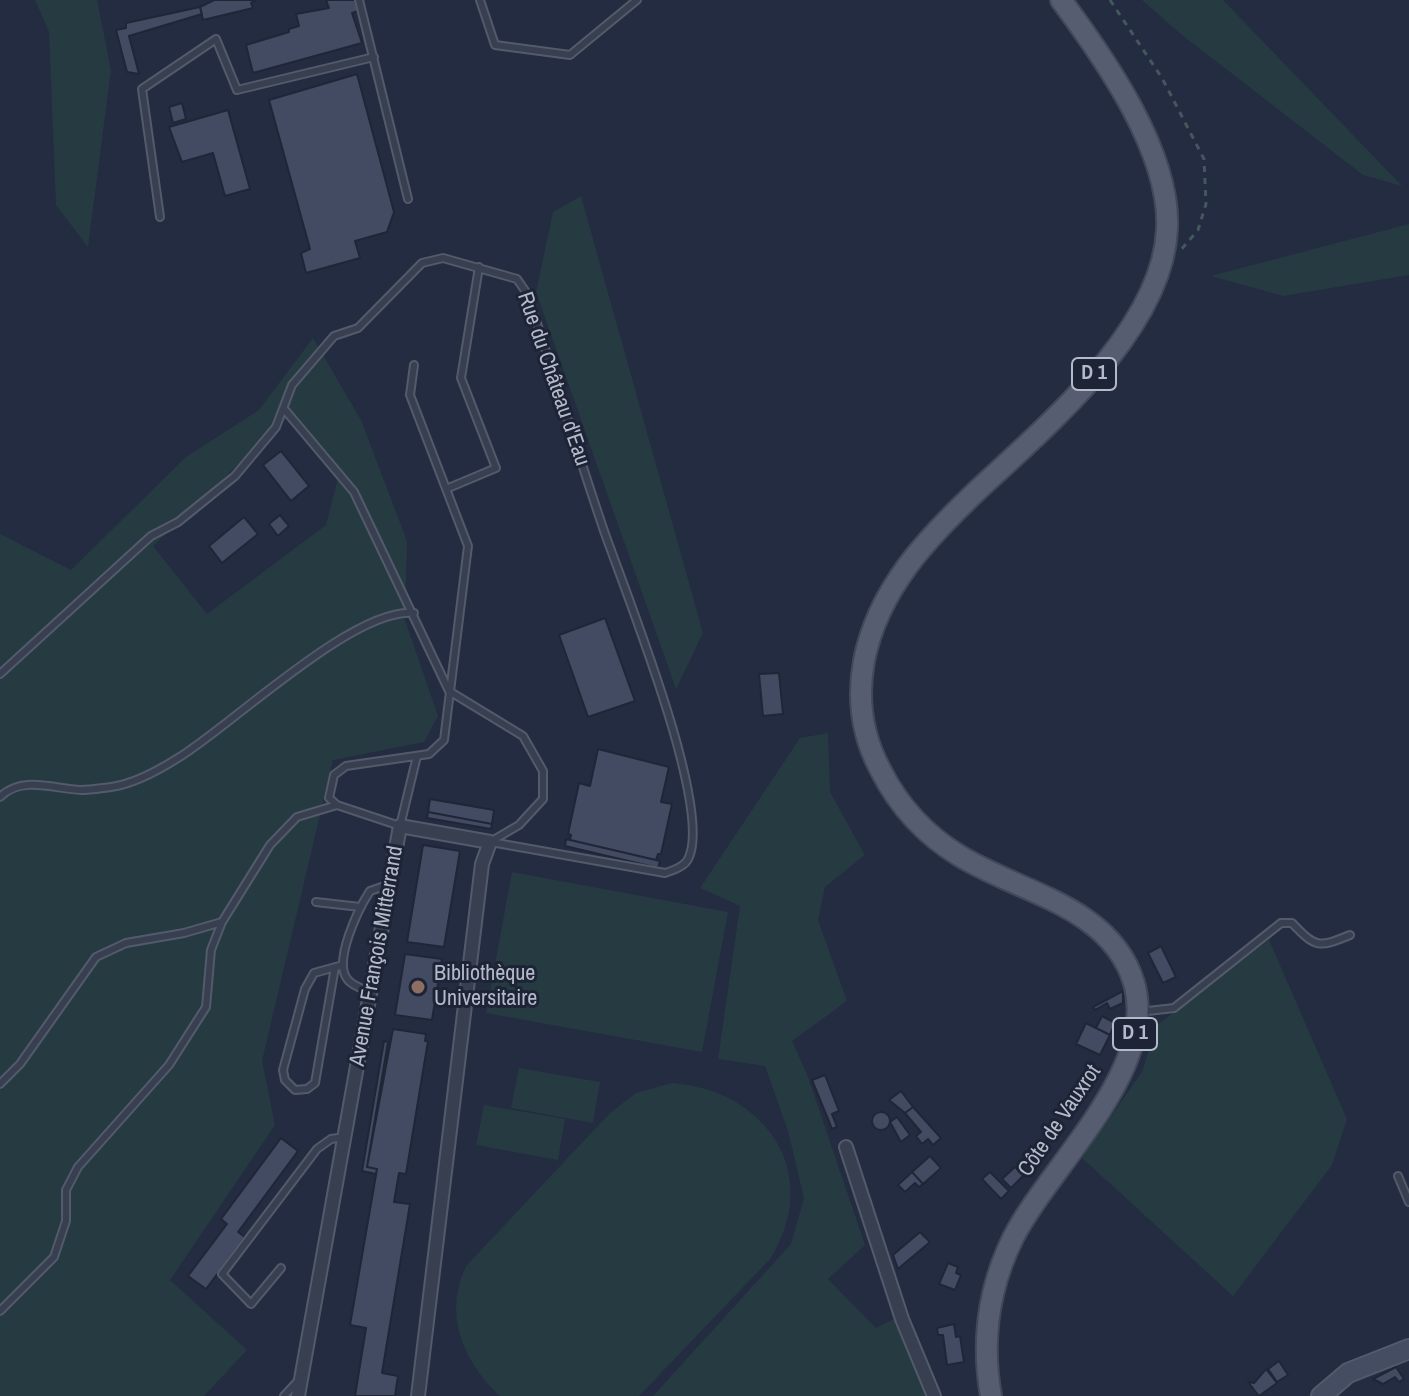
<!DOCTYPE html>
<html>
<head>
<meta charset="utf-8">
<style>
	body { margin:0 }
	canvas { display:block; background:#232c40 }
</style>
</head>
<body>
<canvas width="1409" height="1396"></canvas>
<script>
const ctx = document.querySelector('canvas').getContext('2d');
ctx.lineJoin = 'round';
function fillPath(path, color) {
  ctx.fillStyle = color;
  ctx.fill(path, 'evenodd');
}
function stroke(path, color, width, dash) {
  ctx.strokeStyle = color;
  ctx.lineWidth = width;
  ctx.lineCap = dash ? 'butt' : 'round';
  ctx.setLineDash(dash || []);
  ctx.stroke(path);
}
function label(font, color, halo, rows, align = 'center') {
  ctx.font = font + ' "Archivo Narrow",sans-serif';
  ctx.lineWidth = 6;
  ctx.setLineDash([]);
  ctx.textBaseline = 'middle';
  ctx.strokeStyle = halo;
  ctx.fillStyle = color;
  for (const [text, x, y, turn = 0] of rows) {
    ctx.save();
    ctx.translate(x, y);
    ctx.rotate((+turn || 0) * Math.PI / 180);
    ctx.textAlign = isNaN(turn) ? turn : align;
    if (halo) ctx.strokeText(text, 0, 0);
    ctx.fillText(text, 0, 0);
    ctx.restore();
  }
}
const green = new Path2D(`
	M35 0H97L111 70 88 247 56 205 49 32Z
	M1142 0H1223L1402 186 1363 175 1182 35Z
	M581 196 703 633 676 689 536 292 553 212Z
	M1409 224V275L1283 296 1211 276Z
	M313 338 361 420 407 541 405 620 438 716 424 742 333 760 262 1061 275 1125 170 1280 247 1350 204 1396H0V534L71 570 186 457 259 410ZM286 419 304 425 338 478 326 525 207 614 153 546Z
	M828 733 830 792 865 855 825 887 818 920 847 1001 792 1041 808 1077 865 1245 828 1279 876 1328 894 1319 929 1396H653L791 1244 804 1198 788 1131 765 1066 718 1059 740 906 700 888 800 738Z
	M512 872 728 912 702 1052 486 1013Z
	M1269 940 1347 1119 1332 1165 1233 1296 1082 1158 1142 1072 1157 1025Z
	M519 1068 600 1082 593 1123 511 1108Z
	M672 1083C766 1090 823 1173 771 1258L639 1396H500C463 1362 442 1312 467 1265L610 1113 636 1093Z
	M484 1105 565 1119 558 1160 476 1145Z`);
const building = new Path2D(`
	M256 0 251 3 253 8 203 20 200 7 214 0Z
	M326 0H355L358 11 352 13 362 43 253 73 246 45 289 32V29L299 26 296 14 329 8Z
	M200 7 202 14 129 36 139 74 127 72 116 30 126 28V23Z
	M357 74 394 212 387 232 355 241 360 258 306 273 301 253 310 249 269 100Z
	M182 103 186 119 173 123 169 107Z
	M228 110 250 189 225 196 213 153 182 162 169 127Z
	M281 451 309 486 291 501 263 465Z
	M280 515 289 526 278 536 269 524Z
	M244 517 258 534 222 563 209 546Z
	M605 618 635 701 588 717 559 635Z
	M779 673 783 714 763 716 759 674Z
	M598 749 669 767 661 802 672 804 661 854H658L656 860 570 840 571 835 568 834 579 783 590 786Z
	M430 799 494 810 492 824 428 812Z
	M428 812 492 824 491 829 427 818Z
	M566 839 660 861 658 868 565 846Z
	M423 845 460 851 444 947 407 942Z
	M1161 946 1176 977 1163 983 1148 953Z
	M405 954 442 959 432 1020 395 1015Z
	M1123 991V1003L1110 1009 1107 1003 1095 1010 1093 1007Z
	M1102 1016 1115 1023 1110 1035 1096 1028Z
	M1086 1023 1110 1035 1100 1055 1076 1044Z
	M393 1029 426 1034 425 1041H428L406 1174 399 1173 394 1202 410 1204 382 1373 398 1376 395 1396H355L366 1328 350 1325 377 1169 367 1167Z
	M384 1041 388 1042 367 1167 377 1169 376 1174 362 1171Z
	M825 1075 839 1111 832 1114 837 1127 832 1129 812 1080Z
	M901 1091 913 1107 905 1113 889 1100Z
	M913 1107 941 1138 933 1145 928 1139 922 1144 916 1136 921 1132 905 1113Z
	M872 1121a9 9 0 1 1 18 0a9 9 0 1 1-18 0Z
	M897 1117 910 1135 901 1142 890 1122Z
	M281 1138 298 1151 238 1232 245 1237 206 1289 188 1276 227 1224 221 1219Z
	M930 1156 941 1168 923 1184 912 1172Z
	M1015 1167 1024 1175 1011 1188 1002 1179Z
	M912 1172 923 1184 919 1187 915 1183 905 1192 898 1185Z
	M990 1172 1009 1191 1001 1199 982 1179Z
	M920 1232 930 1242 898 1269 893 1255Z
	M948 1263 958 1267 956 1273 961 1275 955 1290 939 1284Z
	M954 1324 956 1337 960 1336 964 1362 947 1365 943 1335H938L937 1328Z
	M1279 1361 1288 1375 1277 1382 1268 1369Z
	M1396 1367 1404 1379 1399 1382 1395 1377 1383 1384 1373 1379Z
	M1266 1369 1277 1383 1259 1396 1248 1382 1254 1383Z`);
const path = new Path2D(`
	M1110 0 1162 78 1204 159 1206 204 1198 230 1180 251`);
const service = new Path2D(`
	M359 0 408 199
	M480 0 495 45 570 55 637 0
	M160 217 142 89 216 39 237 90 374 57
	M414 365 410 395 468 546 444 740 429 754 346 766 334 775 329 798 337 805 400 826 417 756
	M285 410 354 492 449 691 523 736 543 771V799L519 825 490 842
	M446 489 496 468 461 378 479 267
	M0 674 151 536 178 522 235 476 276 427 292 385 334 336 358 328 422 263 443 258 517 279 528 295C553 373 577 451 603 528 624 589 712 804 689 857 686 866 674 870 665 873L491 842
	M0 797C22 775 54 789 81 790 91 790 102 788 111 787 134 784 159 770 178 758 232 725 354 607 414 613
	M316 902 360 907
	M335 967 315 1083 307 1089 295 1090 285 1080 283 1070 305 989 314 973 343 965
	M370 992C363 989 353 986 348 980 332 962 359 908 370 891L390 884
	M1139 1012 1174 1008 1281 923H1292C1316 948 1318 948 1350 935
	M0 1084 20 1064 96 957 126 943 184 933 222 922
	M1398 1176 1409 1202
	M281 1268 251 1304 222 1274 317 1149 331 1139 345 1137
	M0 1311 54 1257 66 1221V1190L78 1167 169 1065 206 1007 211 950 222 922 270 845 297 817 337 805
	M284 1396 298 1381`);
const minor = new Path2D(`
	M846 1147 902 1319 934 1396
	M298 1396 400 826 490 842 482 864 418 1396`);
const secondary = new Path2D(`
	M1321 1396 1348 1373 1409 1349`);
const primary = new Path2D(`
	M991 1396C981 1340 988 1289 1013 1238 1050 1165 1159 1070 1134 983 1111 906 1020 893 960 856 925 835 898 805 880 769 862 735 857 699 864 661 878 588 929 536 981 487 1049 424 1163 328 1167 229 1171 153 1105 59 1061 0`);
const markers = [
	[418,987,8,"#8d6e63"]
];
const shields = [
	[1094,374,44],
	[1135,1034,44]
];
const shieldNames = [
	["D 1",1094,374],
	["D 1",1135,1034]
];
const streetNames = [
	["Rue du Château d'Eau",553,379,71],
	["Avenue François Mitterrand",377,956,-80],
	["Côte de Vauxrot",1060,1121,-56]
];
const poiNames = [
	["Bibliothèque",434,974],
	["Universitaire",434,999]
];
fillPath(green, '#253a41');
fillPath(building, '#424b62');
stroke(building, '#1f2637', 2);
stroke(service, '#535a6a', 10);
stroke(minor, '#535a6a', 16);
stroke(secondary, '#535a6a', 22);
stroke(primary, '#414859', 24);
stroke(path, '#44575e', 3, [6, 6]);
stroke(service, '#383f50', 6);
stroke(minor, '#383f50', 12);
stroke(secondary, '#454d63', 18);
stroke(primary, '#565d70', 20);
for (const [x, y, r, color] of markers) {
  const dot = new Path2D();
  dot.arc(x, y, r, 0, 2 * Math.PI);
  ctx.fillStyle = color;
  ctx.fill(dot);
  stroke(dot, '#1d2435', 3);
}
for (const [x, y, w] of shields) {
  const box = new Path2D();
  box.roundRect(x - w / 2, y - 16, w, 32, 6);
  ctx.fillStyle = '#1d2435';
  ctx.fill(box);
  stroke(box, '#b4baca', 2);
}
label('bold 20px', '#b4baca', null, shieldNames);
label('22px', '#b4baca', '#1d2435', streetNames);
label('22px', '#b4baca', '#1d2435', poiNames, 'left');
</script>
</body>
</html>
